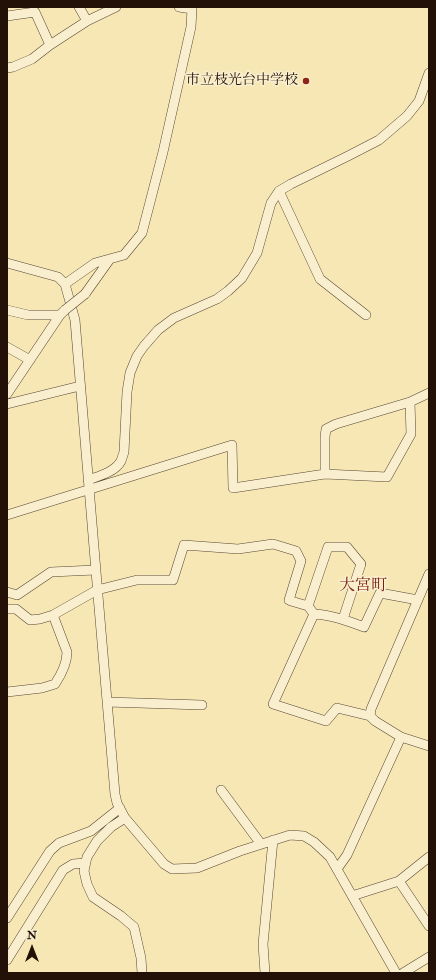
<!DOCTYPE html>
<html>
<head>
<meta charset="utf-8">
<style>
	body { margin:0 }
	#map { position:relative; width:436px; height:980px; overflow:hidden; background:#f6e7b4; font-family:"IM FELL Double Pica",serif }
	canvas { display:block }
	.frame { position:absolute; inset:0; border:8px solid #231107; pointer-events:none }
	.north { position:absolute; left:12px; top:928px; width:40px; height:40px; -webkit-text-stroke:3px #f9efce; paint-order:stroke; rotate:0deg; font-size:11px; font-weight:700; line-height:16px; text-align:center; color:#231107 }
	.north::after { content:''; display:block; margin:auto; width:14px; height:18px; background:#231107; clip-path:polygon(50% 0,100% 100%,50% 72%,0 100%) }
</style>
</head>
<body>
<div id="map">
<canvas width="436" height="980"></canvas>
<div class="frame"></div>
<div class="north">N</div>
</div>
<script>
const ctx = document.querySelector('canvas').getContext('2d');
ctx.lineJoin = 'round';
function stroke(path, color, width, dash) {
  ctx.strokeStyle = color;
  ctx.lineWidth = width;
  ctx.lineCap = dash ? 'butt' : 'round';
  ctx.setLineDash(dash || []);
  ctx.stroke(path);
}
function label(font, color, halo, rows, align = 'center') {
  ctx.font = font + ' "IM FELL Double Pica","Noto Serif JP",serif';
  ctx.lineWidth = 3;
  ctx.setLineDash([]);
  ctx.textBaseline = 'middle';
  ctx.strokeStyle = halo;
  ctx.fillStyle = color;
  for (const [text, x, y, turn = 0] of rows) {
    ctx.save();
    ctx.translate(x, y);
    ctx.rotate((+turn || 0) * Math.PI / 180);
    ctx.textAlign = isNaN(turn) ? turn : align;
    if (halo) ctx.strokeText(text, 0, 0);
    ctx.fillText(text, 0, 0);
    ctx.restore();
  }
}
const minor = new Path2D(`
	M79 7 87 21
	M7 16 35 12 50 45
	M7 68 13 67 32 59 50 45 87 21 116 7
	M279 191 320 279 366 315
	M7 263 58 277 65 284 75 320C87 478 102 636 115 794L117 803 125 818 164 864 172 869 197 868 240 851 290 835 304 836 314 842 330 857 396 973
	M65 284 95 263 124 255 142 233 163 152 191 27 192 9 179 7
	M85 294 110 259
	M7 310 28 315H60
	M7 347 30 360
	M7 394 60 315 65 310
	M7 404 80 386
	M325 474V437L326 429 336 424 410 402 429 393
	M88 480C99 476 115 472 121 461 122 458 123 455 124 452L127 392 130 373 137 356 144 346 158 330 174 318 217 299 228 291 242 278 257 253 271 203 279 191 291 184 348 156 379 140 407 116 419 101 429 73
	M7 515 232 445 233 488 325 474 387 477 411 434 410 402
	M7 592 17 595 51 572 95 570
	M308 606 328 547H347L361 564 343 619
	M7 609H16L30 620 40 619 53 615 97 590 137 580H173L184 545 238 549 273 544 296 551 301 561 289 600 291 601 308 606 314 614C332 615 348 621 364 627L380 593 418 600
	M314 614 273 704 326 721 337 708 370 716 375 721 401 737 429 746
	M7 692 42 688 55 684C61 675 67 664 67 652L53 615
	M107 702 202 705
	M370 716 371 709 429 574
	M221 790 261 844
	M125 818 111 827 97 841 87 857 84 871 87 884 93 897 121 916 134 927 141 958 142 973
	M337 869 347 855 401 737
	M399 881 429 926
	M352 896 399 881 429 857
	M7 918 50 851 59 843 91 831 120 808
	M7 960 63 870 73 864 85 863
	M265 973 263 944 273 840
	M403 973 429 957`);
const minorBridge = new Path2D(`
	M65 310 85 294`);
const markers = [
	[306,81,4,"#8f2418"]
];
const poiNames = [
	["市立枝光台中学校",298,81]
];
const quarterNames = [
	["大宮町",363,587]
];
stroke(minor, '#584632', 10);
stroke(minor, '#f9efce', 9);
stroke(minorBridge, '#584632', 10, []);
stroke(minorBridge, '#f9efce', 9);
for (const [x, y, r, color] of markers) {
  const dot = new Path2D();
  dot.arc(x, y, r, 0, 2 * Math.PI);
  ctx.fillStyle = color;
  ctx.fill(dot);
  stroke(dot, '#f9efce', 1.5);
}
label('14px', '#231107', '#f9efce', poiNames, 'right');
label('16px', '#7a1f14', '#f9efce', quarterNames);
</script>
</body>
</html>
